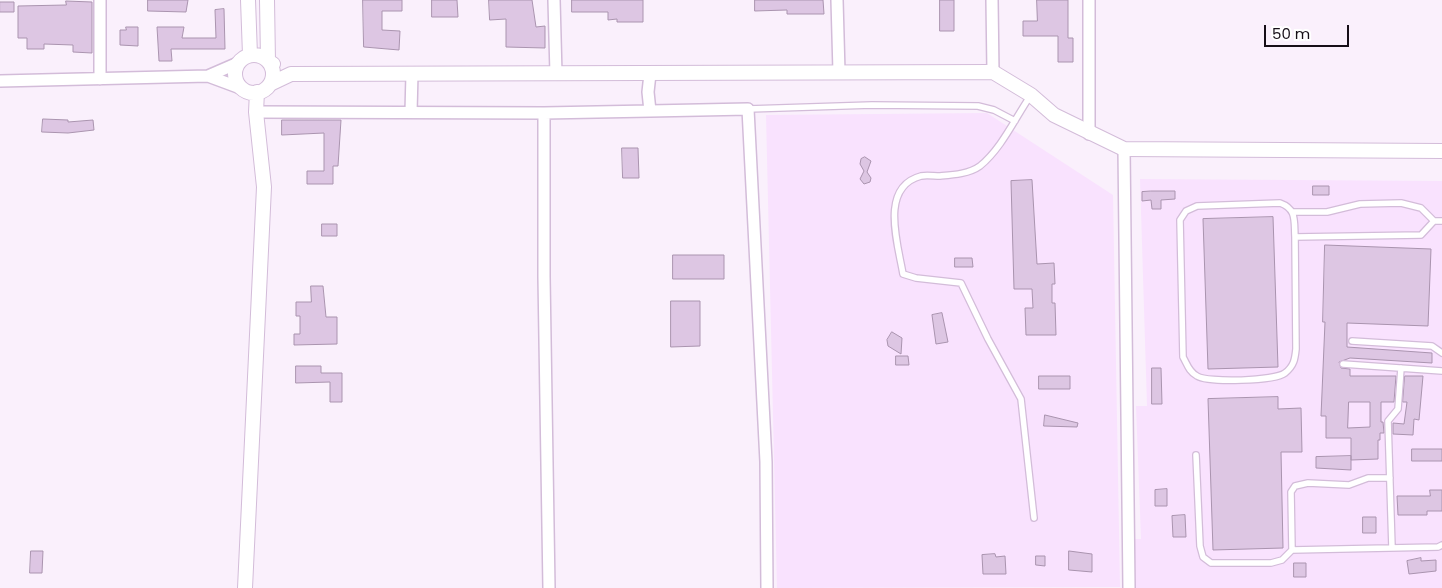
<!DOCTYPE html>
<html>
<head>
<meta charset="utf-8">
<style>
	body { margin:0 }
	#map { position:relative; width:1442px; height:588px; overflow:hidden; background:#faf0fc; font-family:Poppins,sans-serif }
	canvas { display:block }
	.scale { position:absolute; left:1264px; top:25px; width:85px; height:22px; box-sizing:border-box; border:2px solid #160e17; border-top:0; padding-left:6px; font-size:15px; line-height:18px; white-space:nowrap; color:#160e17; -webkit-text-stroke:4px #fff; paint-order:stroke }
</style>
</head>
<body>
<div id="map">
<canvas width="1442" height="588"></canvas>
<div class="scale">50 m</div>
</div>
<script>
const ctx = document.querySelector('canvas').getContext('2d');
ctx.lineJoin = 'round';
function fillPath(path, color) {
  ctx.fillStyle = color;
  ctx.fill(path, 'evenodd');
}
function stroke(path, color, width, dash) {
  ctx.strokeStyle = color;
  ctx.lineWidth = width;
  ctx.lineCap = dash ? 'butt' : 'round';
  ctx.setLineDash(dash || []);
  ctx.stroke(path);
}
const built = new Path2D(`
	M987 113 1113 195 1120 587 777 588 766 115Z
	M1140 179 1442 181V588H1134L1132 539H1141L1136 406H1147Z`);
const building = new Path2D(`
	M148 0H188L186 12 148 11Z
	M363 0H402V11H382V30L400 31 399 50 364 47Z
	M432 0H457L458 17H432Z
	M489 0H532L536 27 545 26V48L506 47V19L490 20Z
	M572 0H643V22H617V19L608 20V12H572Z
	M755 0H823L824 14H787V10L755 11Z
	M940 0H954V31H940Z
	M1037 0H1068V38H1073V62H1058V36H1023V21H1037Z
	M66 1 92 2V53L73 52V45L44 44V49H27V38H18V6L66 5Z
	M0 2H14V12H0Z
	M224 9 225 49H171L172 61H159L157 27H184L182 38H216L215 10Z
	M126 27H138V46L120 45V30H126Z
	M43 119 68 120V122L93 120 94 130 68 133 42 132Z
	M282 120H341L338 166H333V184H307V171H324V133L282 135Z
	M622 148H638L639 178H623Z
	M865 157 871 161 867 172 871 178 870 182 864 184 860 179 864 171 860 164 861 159Z
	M1032 180 1037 264 1054 263 1055 284H1052V303H1055L1056 335H1026L1025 308H1033L1032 289H1014L1011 181Z
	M1313 186H1329V195H1313Z
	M1151 191H1175V199L1161 200V209H1152L1151 200 1142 201V192Z
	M1273 217 1278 367 1208 369 1203 219Z
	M322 224H337V236H322Z
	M1325 245 1431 249 1428 326 1347 323V347L1432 353V363L1350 358 1339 362 1341 368 1350 369V376H1396L1394 402H1381V422H1383L1384 433H1380V440H1378V459L1351 460V438H1326V416H1321L1325 322H1323ZM1349 402H1370V427L1348 428Z
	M673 255H724V279H673Z
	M955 258H972L973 267H955Z
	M311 286H323L326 317H337V344L294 345V334H300V316H296V302H311Z
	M671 301H700V346L671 347Z
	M942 313 948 342 936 344 932 315Z
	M892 332 902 338 901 354 888 346 887 340Z
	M896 356H908L909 365H896Z
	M296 366H321V373H342V402H330V382L296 383Z
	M1152 368H1161L1162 404H1152Z
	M1039 376H1070V389H1039Z
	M1405 376H1423L1419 420 1414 419 1413 435 1393 434V423L1404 424 1407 402H1403Z
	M1278 397V409L1301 408 1302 452H1281L1283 548 1213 550 1208 399Z
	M1045 415 1078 423 1077 427 1044 426Z
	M1412 449H1442V461H1412Z
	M1351 456V470L1316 468V457Z
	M1167 489V506H1155V490Z
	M1430 490H1442V511H1427V515H1398L1397 496H1430Z
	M1185 515 1186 537H1173L1172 516Z
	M1363 517H1376V533H1363Z
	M31 551H43L42 573H30Z
	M1069 551 1092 554V572L1069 570Z
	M995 554 996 557 1005 556 1006 574H983L982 555Z
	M1036 556H1045V566L1036 565Z
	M1421 558V561L1436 560V571L1409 574 1407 561Z
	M1294 563H1306V577H1294Z`);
const service = new Path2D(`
	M1031 95C1015 118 1002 148 980 166 969 174 952 175 940 176 934 176 926 175 921 176 879 187 898 244 903 274L916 278 961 283 988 339 1021 399 1034 518
	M748 109 872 105 978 106 994 110 1015 121
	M1293 212H1327L1360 204 1401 203 1421 208 1434 221H1442
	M1295 237 1296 349C1295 359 1294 366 1285 373 1275 381 1208 383 1197 376 1189 372 1187 364 1183 357L1180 220 1186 211 1197 206 1280 203C1297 209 1294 221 1295 237L1421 235 1434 221
	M1352 341 1432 346 1442 353
	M1343 364 1442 371
	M1196 455 1200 546 1203 557 1211 563H1271L1282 560 1292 550 1438 547 1442 545
	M1392 548 1388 421 1398 409 1401 368
	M1292 550 1291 492 1295 486 1308 483 1349 485 1368 478H1390`);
const minor = new Path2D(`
	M100 0V79
	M554 0 556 74
	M837 0 839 72
	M992 0 993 72
	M650 74 648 92 650 111 748 109 766 462 767 588
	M208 76 238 63
	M0 81 208 76 243 89
	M256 112 544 113
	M411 112 412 74
	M1089 134V0
	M1124 149 1129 588
	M549 588 544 277V113L650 111`);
const tertiary = new Path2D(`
	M248 0 250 55
	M267 0 268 61 273 64
	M235 74a19 19 0 1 1 38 0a19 19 0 1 1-38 0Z
	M270 84 291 74 993 72 1031 95 1054 115 1124 149 1442 151
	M245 588 264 187 256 112 257 92`);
fillPath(built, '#f9e2fe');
fillPath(building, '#ddc6e3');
stroke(building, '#aa94af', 1);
stroke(service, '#d3bcd9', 8);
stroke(minor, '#d3bcd9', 14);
stroke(tertiary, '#d3bcd9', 16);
stroke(service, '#fff', 5.5);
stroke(minor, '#fff', 11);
stroke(tertiary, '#fff', 14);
</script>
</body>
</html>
